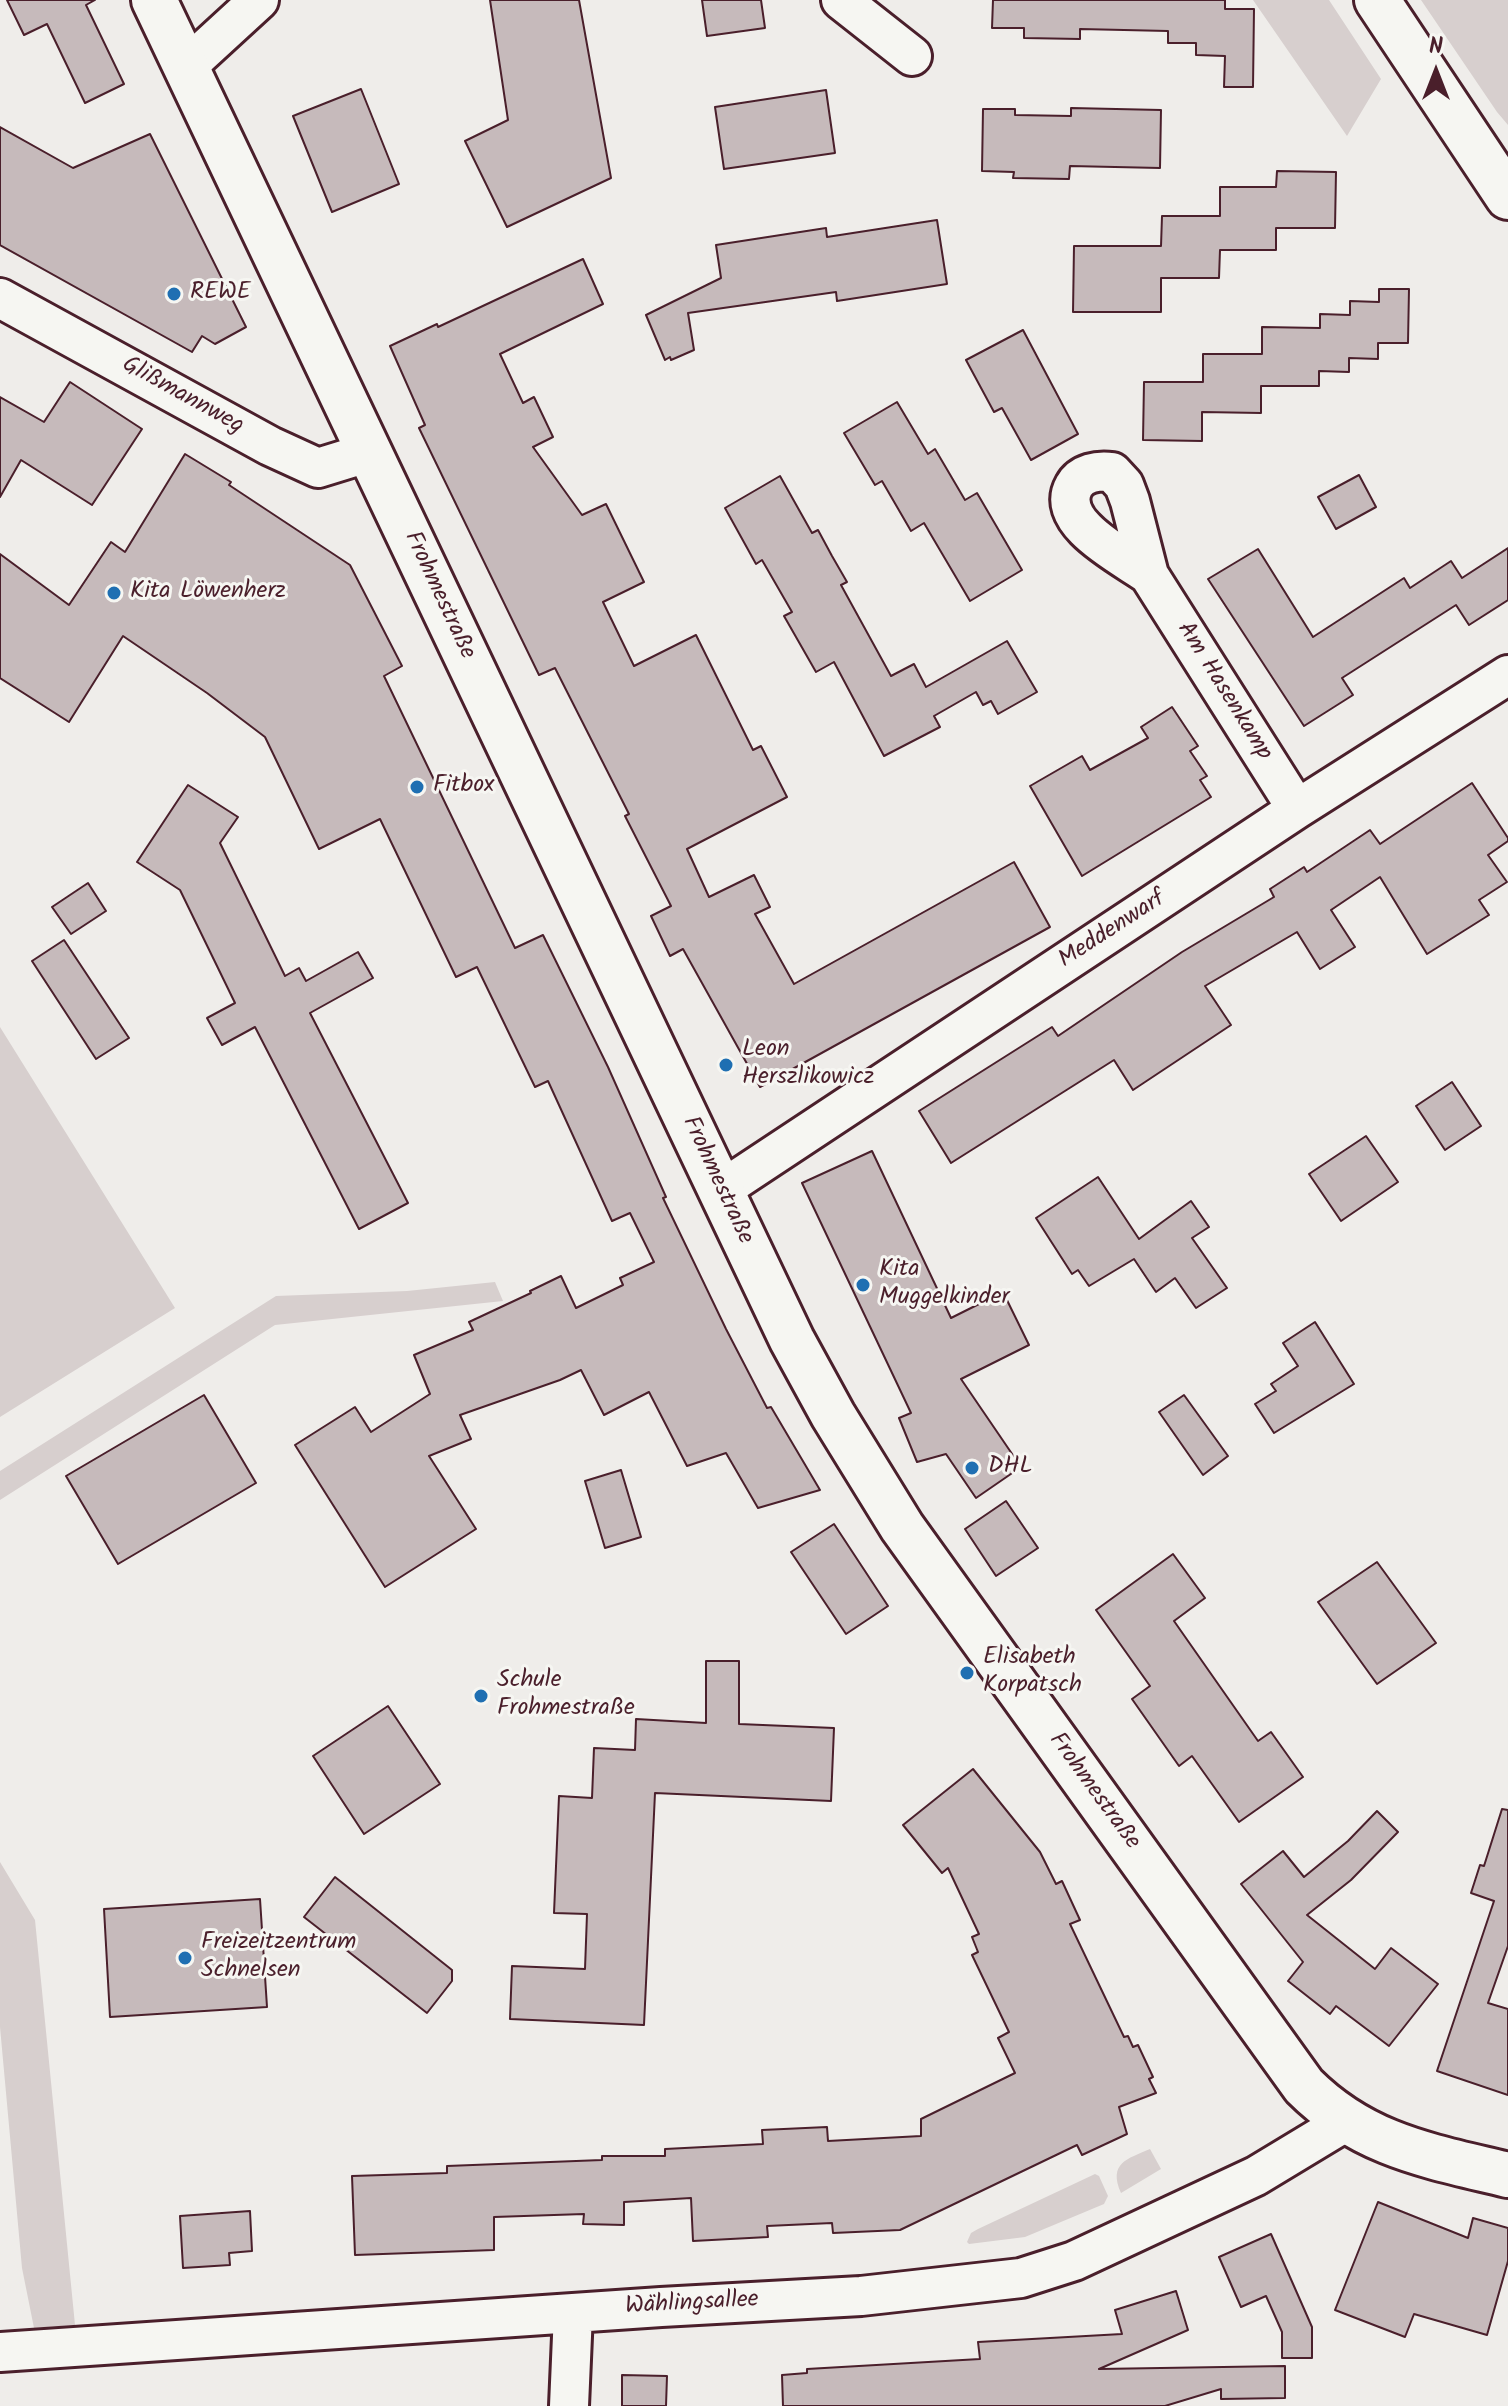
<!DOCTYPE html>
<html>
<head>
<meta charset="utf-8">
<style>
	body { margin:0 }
	#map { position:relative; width:1508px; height:2406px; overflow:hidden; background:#efedea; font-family:Kalam,sans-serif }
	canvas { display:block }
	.north { position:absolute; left:1396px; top:32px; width:80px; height:80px; -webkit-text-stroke:6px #f6f6f2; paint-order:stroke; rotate:0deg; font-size:22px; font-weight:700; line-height:32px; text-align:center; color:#4a1f2b }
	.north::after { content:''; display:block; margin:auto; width:28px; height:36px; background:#4a1f2b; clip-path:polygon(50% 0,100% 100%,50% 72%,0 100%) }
</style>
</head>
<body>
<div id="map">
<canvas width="1508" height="2406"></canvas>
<div class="north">N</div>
</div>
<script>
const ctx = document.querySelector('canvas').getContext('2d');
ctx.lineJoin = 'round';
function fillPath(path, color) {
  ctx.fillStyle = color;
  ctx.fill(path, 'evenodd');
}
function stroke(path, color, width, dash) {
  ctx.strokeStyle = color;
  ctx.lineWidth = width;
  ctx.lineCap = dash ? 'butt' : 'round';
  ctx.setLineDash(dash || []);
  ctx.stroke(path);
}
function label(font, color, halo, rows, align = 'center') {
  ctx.font = font + ' Kalam,sans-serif';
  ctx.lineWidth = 6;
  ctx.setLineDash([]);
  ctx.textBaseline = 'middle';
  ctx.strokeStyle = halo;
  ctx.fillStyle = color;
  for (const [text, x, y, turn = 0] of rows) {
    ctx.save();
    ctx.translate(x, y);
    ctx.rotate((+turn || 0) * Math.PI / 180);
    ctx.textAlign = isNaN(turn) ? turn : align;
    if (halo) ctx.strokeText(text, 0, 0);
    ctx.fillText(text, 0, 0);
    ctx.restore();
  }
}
const green = new Path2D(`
	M1253 0H1329L1381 79 1347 136Z
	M1421 0H1508V125L1497 112Z
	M0 1027 175 1308 0 1417Z
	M495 1282 503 1301 275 1325 0 1500V1471L276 1296 407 1291Z
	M0 1862 35 1920 75 2325 34 2328 22 2268 0 2027Z
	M1150 2149 1161 2169 1121 2193C1108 2163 1127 2159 1150 2149Z
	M1095 2174 1099 2176 1108 2196 1104 2204 1025 2237 969 2244 967 2242 971 2233 978 2229Z`);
const building = new Path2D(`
	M7 0H95L86 5 124 84 85 103 47 24 24 35Z
	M490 0H579L611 178 507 227 465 141 508 120Z
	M702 0H761L765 28 707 36Z
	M993 0H1225V9H1254L1253 87H1224L1225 56 1196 55V43H1168V31L1080 29V39L1024 38V28H992Z
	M361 89 399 184 332 212 293 116Z
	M826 90 835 153 724 169 715 107Z
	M1071 108 1161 110 1160 168 1070 166 1069 179 1013 178 1014 172 982 171 983 109H1015V115L1071 116Z
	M0 127 73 168 150 134 246 327 215 344 202 336 192 352 0 245Z
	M1277 171 1336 172 1335 228H1276V250H1220L1219 278H1161V312H1073L1074 246H1161L1162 216H1220V187H1276Z
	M937 220 947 284 837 301 836 292 688 313 694 350 671 360 670 357 665 360 646 315 721 278 716 245 826 228 827 237Z
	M583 259 603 304 500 354 523 403 534 397 553 437 533 447 582 515 606 504 644 582 603 602 634 666 696 635 753 750 761 746 787 797 687 849 709 897 754 875 770 907 755 914 794 984 1014 862 1050 927 760 1087 683 949 670 956 651 916 671 906 625 816 629 814 555 668 539 675 419 428 425 425 390 346 437 324 438 327Z
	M1379 289H1409L1408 343H1378V359L1349 358V372L1319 371V386H1261V413L1202 412V441L1143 440 1144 382H1203V354H1262V327L1320 328V314L1350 315V301L1379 302Z
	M1023 330 1078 434 1031 460 1002 408 994 412 966 360Z
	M70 382 142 429 92 505 21 460 0 497V397L44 422Z
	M897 402 928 454 935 449 965 500 977 493 1022 570 970 601 924 523 911 531 882 481 875 485 844 433Z
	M185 454 231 482 229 485 350 565 402 666 384 676 515 948 543 935 608 1067 666 1197 663 1198 726 1329 767 1408 771 1407 820 1490 758 1508 726 1453 687 1466 649 1392 604 1415 581 1370 560 1380 460 1415 471 1439 429 1456 476 1529 385 1587 295 1445 355 1407 371 1432 430 1394 414 1355 473 1330 469 1322 531 1293 530 1291 561 1276 576 1308 623 1285 620 1278 654 1262 630 1213 612 1221 548 1081 535 1087 477 967 456 977 380 819 319 849 265 737 207 693 123 636 69 722 0 678V554L69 605 111 542 125 552Z
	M1359 475 1376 507 1336 529 1318 497Z
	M780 476 812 533 818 530 832 556 847 582 841 585 891 676 914 664 926 687 1007 641 1037 692 998 714 991 701 983 705 976 692 934 716 940 727 884 756 834 662 816 672 784 616 792 612 762 560 756 564 725 508Z
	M1508 548V600L1469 625 1456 605 1342 678 1353 695 1304 726 1208 579 1258 549 1313 637 1404 578 1410 588 1451 561 1462 578Z
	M1172 707 1198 746 1190 751 1207 776 1200 780 1211 797 1082 876 1030 786 1082 756 1090 770 1148 738 1141 727Z
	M1472 783 1508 838V841L1488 855 1507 882 1479 900 1489 915 1427 954 1380 877 1331 910 1355 947 1320 969 1297 932 1205 986 1231 1025 1133 1090 1114 1060 951 1163 919 1111 1052 1027 1058 1036 1182 952 1274 897 1270 889 1304 867 1307 872 1370 830 1380 844Z
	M188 785 238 817 220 843 285 976 299 968 306 981 358 952 373 978 310 1013 408 1203 359 1229 255 1027 222 1045 207 1018 235 1003 180 890 137 862Z
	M88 883 106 911 71 934 52 907Z
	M64 940 129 1038 96 1059 32 961Z
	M1452 1082 1481 1126 1445 1150 1416 1106Z
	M1366 1136 1398 1182 1341 1221 1309 1174Z
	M872 1151 951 1318 1003 1292 1029 1345 961 1379 1021 1467 976 1498 946 1454 917 1462 899 1418 911 1413 802 1183Z
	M1098 1177 1139 1239 1191 1201 1209 1227 1192 1238 1227 1288 1196 1308 1175 1278 1156 1292 1134 1259 1089 1286 1078 1270 1072 1274 1036 1218Z
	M1315 1322 1354 1384 1274 1433 1255 1404 1276 1391 1271 1384 1298 1366 1283 1343Z
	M204 1395 256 1483 118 1564 66 1476Z
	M1184 1395 1228 1456 1203 1475 1159 1412Z
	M621 1470 641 1537 605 1548 585 1481Z
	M1006 1501 1038 1548 996 1576 965 1529Z
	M834 1524 888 1606 846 1634 791 1552Z
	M1173 1554 1205 1598 1174 1621 1258 1741 1271 1732 1303 1777 1239 1822 1192 1756 1179 1766 1132 1699 1150 1686 1096 1610Z
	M1377 1562 1436 1643 1377 1684 1318 1602Z
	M706 1661H739V1724L834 1728 831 1801 655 1793 644 2025 510 2019 512 1966 585 1969 587 1914 554 1913 559 1796 592 1798 594 1748 635 1750 636 1719 706 1723Z
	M388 1706 440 1784 364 1834 313 1756Z
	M973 1769 1040 1852 1056 1884 1062 1881 1080 1920 1070 1924 1124 2037 1128 2036 1133 2047 1138 2045 1153 2077 1149 2079 1156 2093 1119 2107 1127 2134 1082 2155 1077 2145 900 2230 833 2233 832 2223 767 2226 768 2237 693 2241 691 2198 624 2202V2225L583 2224 584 2214 494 2217V2250L355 2255 352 2176 447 2173V2166L602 2160V2156H665V2149L763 2144 762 2130 827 2127 828 2141 921 2136V2119L1015 2073 998 2038 1009 2032 972 1955 978 1952 972 1937 979 1934 948 1868 942 1873 903 1825Z
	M1502 1809 1508 1810V1946L1488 2003 1508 2009V2095L1437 2071 1494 1901 1471 1893 1480 1865 1484 1866Z
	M1377 1811 1398 1832 1351 1880 1307 1915 1375 1969 1391 1948 1438 1984 1389 2046 1336 2006 1330 2014 1288 1981 1303 1962 1241 1884 1283 1851 1304 1877 1348 1841Z
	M335 1877 452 1970V1981L427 2013 304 1917Z
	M260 1899 267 2007 110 2017 104 1909Z
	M1378 2202 1468 2238 1473 2218 1508 2228V2261L1487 2335 1414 2314 1405 2337 1335 2310Z
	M250 2211 252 2251 229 2253 230 2265 183 2268 180 2216Z
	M1271 2234 1312 2327V2358H1282V2332L1266 2296 1241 2307 1219 2257Z
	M1176 2291 1188 2330 1099 2369 1285 2366V2398L1221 2399V2389L1165 2406H783L782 2375 807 2373V2369L980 2359 978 2342 1122 2334 1115 2310Z
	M622 2375 667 2376 666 2406H622Z`);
const minor = new Path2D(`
	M841 0 912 56
	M186 67 259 0
	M0 298 270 446 318 468 370 452
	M1149 575C1126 558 1053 523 1074 486 1081 473 1098 470 1112 472L1124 485 1130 501 1149 575 1297 809
	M721 1190 1297 809 1508 675
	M0 2352 661 2307 861 2296 1021 2278 1074 2261 1256 2176 1347 2121
	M569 2406 573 2313`);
const tertiary = new Path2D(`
	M154 0 792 1340 833 1415 902 1527 1304 2086C1364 2146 1430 2156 1508 2175`);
const secondary = new Path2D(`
	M1377 0 1508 197`);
const markers = [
	[174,294,8,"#1f6fb2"],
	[114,593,8,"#1f6fb2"],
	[417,787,8,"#1f6fb2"],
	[726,1065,8,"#1f6fb2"],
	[863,1285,8,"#1f6fb2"],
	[972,1468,8,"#1f6fb2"],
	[967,1673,8,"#1f6fb2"],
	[481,1696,8,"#1f6fb2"],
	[185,1958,8,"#1f6fb2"]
];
const poiNames = [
	["REWE",190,294],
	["Kita Löwenherz",130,593],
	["Fitbox",433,787],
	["Leon",742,1051],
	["Herszlikowicz",742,1079],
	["Kita",879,1271],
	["Muggelkinder",879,1299],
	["DHL",988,1468],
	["Elisabeth",983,1659],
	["Korpatsch",983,1687],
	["Schule",497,1682],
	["Frohmestraße",497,1710],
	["Freizeitzentrum",201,1944],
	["Schnelsen",201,1972]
];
const streetNames = [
	["Glißmannweg",182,397,29],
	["Frohmestraße",438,596,65],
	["Am Hasenkamp",1223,692,58],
	["Meddenwarf",1113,931,-33],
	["Frohmestraße",716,1181,65],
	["Frohmestraße",1093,1792,54],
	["Wählingsallee",692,2305,-3]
];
fillPath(green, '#d7cfce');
fillPath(building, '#c6babb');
stroke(building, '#4a1f2b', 2);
stroke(minor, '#4a1f2b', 44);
stroke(tertiary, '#4a1f2b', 50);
stroke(secondary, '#4a1f2b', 50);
stroke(minor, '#f6f6f2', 38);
stroke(tertiary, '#f6f6f2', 44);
stroke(secondary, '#f6f6f2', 44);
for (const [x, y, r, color] of markers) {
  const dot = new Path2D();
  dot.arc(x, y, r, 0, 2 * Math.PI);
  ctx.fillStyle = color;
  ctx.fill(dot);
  stroke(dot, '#f6f6f2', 3);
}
label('24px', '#4a1f2b', '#f6f6f2', poiNames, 'left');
label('24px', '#4a1f2b', '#f6f6f2', streetNames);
</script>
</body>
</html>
